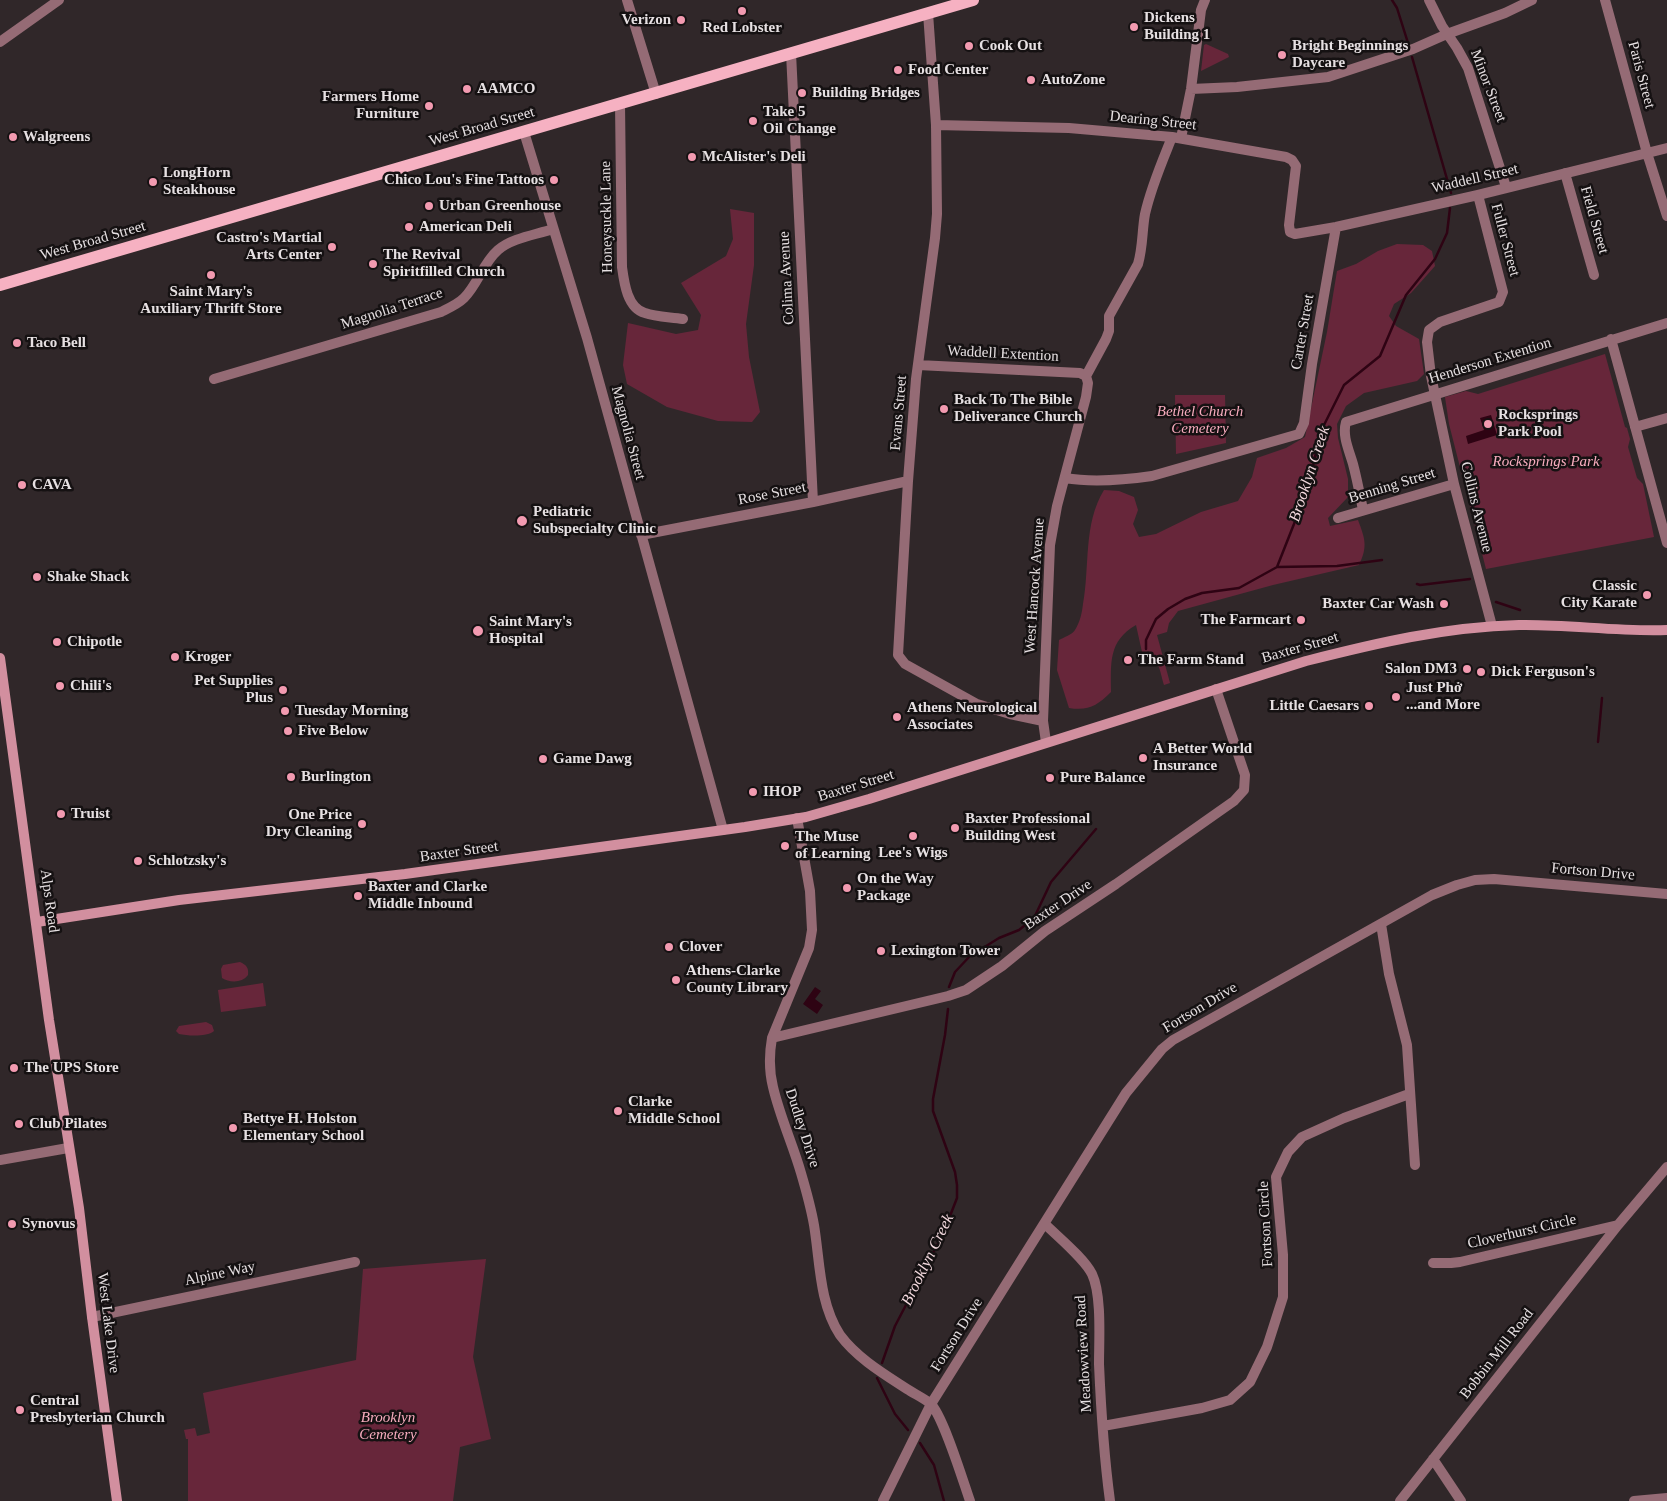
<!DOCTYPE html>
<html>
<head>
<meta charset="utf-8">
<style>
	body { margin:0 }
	canvas { display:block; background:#302729 }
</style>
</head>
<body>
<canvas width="1667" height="1501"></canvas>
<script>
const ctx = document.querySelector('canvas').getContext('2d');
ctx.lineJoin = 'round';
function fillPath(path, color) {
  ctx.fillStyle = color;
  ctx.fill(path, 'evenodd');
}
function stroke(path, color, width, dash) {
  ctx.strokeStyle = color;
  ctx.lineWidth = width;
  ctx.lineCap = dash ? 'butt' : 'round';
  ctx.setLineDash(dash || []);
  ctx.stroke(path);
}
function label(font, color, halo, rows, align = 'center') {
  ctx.font = font + ' Georgia,serif';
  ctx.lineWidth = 5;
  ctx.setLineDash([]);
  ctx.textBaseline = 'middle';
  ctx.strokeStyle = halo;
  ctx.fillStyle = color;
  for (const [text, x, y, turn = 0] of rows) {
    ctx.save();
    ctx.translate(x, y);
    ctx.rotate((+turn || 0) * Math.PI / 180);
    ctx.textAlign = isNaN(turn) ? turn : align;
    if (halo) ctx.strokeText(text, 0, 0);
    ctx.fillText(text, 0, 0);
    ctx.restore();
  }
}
const green = new Path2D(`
	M1206 44 1228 54 1229 57 1201 71 1204 45Z
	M730 209 754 213V265L746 324 749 357 760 412 752 422 718 421 667 407 627 384 623 365 628 323 676 334 698 330 701 315 681 283 726 256 733 239Z
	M1397 244 1423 245 1432 251 1435 266 1411 293 1394 304 1389 316 1396 326 1419 339 1424 374 1417 381 1364 393 1346 406 1337 424 1338 438 1348 479V497L1328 518 1330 526 1358 520C1365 539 1368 546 1359 565L1273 585 1178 611 1169 623 1167 632 1157 635 1170 683 1164 685C1159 668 1160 659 1142 652L1136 625C1108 641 1111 663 1111 692 1097 706 1088 711 1069 708L1057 670 1059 640C1064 637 1072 635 1075 630 1080 622 1082 613 1083 604 1090 567 1083 524 1104 490L1119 491 1134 497 1138 510 1133 524 1139 537 1156 534 1201 512 1238 501 1252 477 1257 458 1286 448 1305 437 1327 332 1337 271 1356 264 1378 251Z
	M1605 354 1625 427 1627 428 1630 439 1628 447 1637 478 1643 484 1654 537 1486 569 1449 424 1445 397 1466 391 1478 394Z
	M1175 395H1225L1226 443 1176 454Z
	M240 962C246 965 249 967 248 975 242 983 230 983 222 978L221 969 223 965Z
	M263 983 266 1006 221 1012 218 990Z
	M206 1022 212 1025 214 1031C207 1037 188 1036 179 1034L176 1031 179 1026Z
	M486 1259 473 1357 491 1439 460 1447 453 1501H188V1439H186L184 1430 195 1428 197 1436 210 1433 203 1393 356 1360 363 1269Z`);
const water = new Path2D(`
	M1491 415 1497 435 1468 444 1466 436 1484 430 1480 418Z
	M815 987 821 991 815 999 823 1005 817 1014 803 1004Z`);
const stream = new Path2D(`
	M1392 0 1397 8 1408 43
	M1412 57 1451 193
	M1277 567 1309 486 1320 433 1344 385 1380 356 1406 295 1435 259 1447 233 1450 208
	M1417 584 1420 585 1470 579
	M1496 602 1520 610
	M1146 649V640L1156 619 1168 609 1185 599 1202 593 1239 588 1277 567 1337 566 1382 560
	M1598 742 1602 698
	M949 987 955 972 970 956 999 938 1019 930 1034 918 1051 882 1096 829
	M882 1363 895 1326 943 1234 957 1198V1185L955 1172 933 1111V1099L945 1035 948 1009
	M877 1378 895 1414 908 1430
	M920 1443 934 1465 944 1501`);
const minor = new Path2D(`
	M1429 0 1442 26 1457 48 1468 68 1506 187
	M1605 0 1647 153 1667 216
	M928 13 936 125 937 214 935 238 916 379 908 481 898 655 905 664 977 704 1010 714 1043 721
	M0 42 59 0
	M791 53 813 502
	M1191 89 1237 87 1328 77 1413 49 1447 34 1505 13 1532 0
	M620 104 622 267C624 282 627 308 645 313 656 317 671 317 683 319
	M936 125 1069 128 1172 137 1286 157 1292 160 1296 166 1289 225 1290 232 1295 234 1336 227 1478 195 1667 148
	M524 132 587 338 723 830
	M1181 138 1191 89 1201 10 1205 0
	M1565 173 1594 275
	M1478 195 1503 292 1499 302 1440 322 1429 330 1427 342 1431 376 1454 484 1492 626
	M1611 339 1667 543
	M918 365 1080 373 1086 376
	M1086 376 1106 339 1109 331V316L1138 264C1143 247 1142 230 1145 214 1151 187 1162 162 1172 137
	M214 379 441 312C449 308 458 304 464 298 478 284 483 263 498 250 512 238 535 235 553 229
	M1635 427 1667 418
	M1065 478C1094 483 1124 480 1152 476L1299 434 1304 423 1312 364 1336 227
	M1363 510C1360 495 1357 479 1353 464 1349 450 1342 436 1346 422L1667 323
	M1338 518 1454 484
	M641 535 813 502 908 481
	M1046 742 1043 721 1050 545 1057 506 1086 397 1088 383 1086 376
	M797 818 810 891 812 930 809 948 772 1038C769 1055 769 1071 773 1087 780 1117 793 1145 801 1173 806 1190 811 1208 814 1225 820 1261 819 1303 840 1335 857 1358 884 1374 907 1389 915 1394 923 1398 930 1403 943 1415 963 1481 970 1501
	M1381 924 1389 974 1407 1045 1415 1165
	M772 1038 948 996 966 990 1002 966 1045 931 1116 884 1234 801 1244 790 1245 775 1216 689
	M0 1160 68 1148
	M1045 1224C1058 1237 1084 1258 1092 1274 1102 1295 1099 1340 1099 1364 1101 1410 1104 1456 1110 1501
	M1433 1263H1451L1460 1262 1618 1225
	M92 1317 355 1262
	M1103 1426 1202 1408 1230 1400 1250 1382 1267 1347 1283 1297V1255L1276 1177 1288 1152 1302 1137 1344 1118 1409 1094
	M1433 1459 1461 1501
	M883 1501 931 1404 1126 1093 1162 1049 1173 1040 1432 895 1457 885 1475 880 1494 879 1667 894
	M1400 1501 1618 1225 1667 1167
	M1634 1501 1667 1498`);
const tertiary = new Path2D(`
	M627 0 656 94`);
const secondary = new Path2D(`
	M0 658 49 1020 79 1208 92 1317 117 1501
	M37 922 179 900 405 874 745 827 806 817 869 799 1306 661C1377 643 1444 627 1519 625 1568 624 1618 632 1667 630`);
const primary = new Path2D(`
	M0 285 973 0`);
const markers = [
	[742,11,5,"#f29ab0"],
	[681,20,5,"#f29ab0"],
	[1134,27,5,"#f29ab0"],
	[969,46,5,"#f29ab0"],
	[1282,55,5,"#f29ab0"],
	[898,70,5,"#f29ab0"],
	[1031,80,5,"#f29ab0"],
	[467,89,5,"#f29ab0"],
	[802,93,5,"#f29ab0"],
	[429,106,5,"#f29ab0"],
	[753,121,5,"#f29ab0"],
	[13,137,5,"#f29ab0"],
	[692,157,5,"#f29ab0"],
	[554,180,5,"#f29ab0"],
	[153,182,5,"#f29ab0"],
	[429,206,5,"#f29ab0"],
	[409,227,5,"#f29ab0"],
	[332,247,5,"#f29ab0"],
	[373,264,5,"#f29ab0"],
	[211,275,5,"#f29ab0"],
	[17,343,5,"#f29ab0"],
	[944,409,5,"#f29ab0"],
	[1488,424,5,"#f29ab0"],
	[22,485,5,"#f29ab0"],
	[522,521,6,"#f29ab0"],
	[37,577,5,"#f29ab0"],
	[1647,595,5,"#f29ab0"],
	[1444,604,5,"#f29ab0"],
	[1301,620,5,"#f29ab0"],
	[478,631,6,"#f29ab0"],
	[57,642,5,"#f29ab0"],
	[175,657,5,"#f29ab0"],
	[1128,660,5,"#f29ab0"],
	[1467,669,5,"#f29ab0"],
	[1481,672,5,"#f29ab0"],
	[60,686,5,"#f29ab0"],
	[283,690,5,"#f29ab0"],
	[1396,697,5,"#f29ab0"],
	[1369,706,5,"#f29ab0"],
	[285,711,5,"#f29ab0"],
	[897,717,5,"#f29ab0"],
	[288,731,5,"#f29ab0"],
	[1143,758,5,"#f29ab0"],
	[543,759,5,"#f29ab0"],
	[291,777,5,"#f29ab0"],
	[1050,778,5,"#f29ab0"],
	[753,792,5,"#f29ab0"],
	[61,814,5,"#f29ab0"],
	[362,824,5,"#f29ab0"],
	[955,828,5,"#f29ab0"],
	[913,836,5,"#f29ab0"],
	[785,846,5,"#f29ab0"],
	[138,861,5,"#f29ab0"],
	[847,888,5,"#f29ab0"],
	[358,896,5,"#f29ab0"],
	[669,947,5,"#f29ab0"],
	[881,951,5,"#f29ab0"],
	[676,980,5,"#f29ab0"],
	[14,1068,5,"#f29ab0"],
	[618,1111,5,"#f29ab0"],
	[19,1124,5,"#f29ab0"],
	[233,1128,5,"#f29ab0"],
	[12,1224,5,"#f29ab0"],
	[20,1410,5,"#f29ab0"]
];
const poiNames = [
	["Dickens",1144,18],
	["Building 1",1144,35],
	["Verizon",671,20,"right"],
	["Red Lobster",742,28,"center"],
	["Cook Out",979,46],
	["Bright Beginnings",1292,46],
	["Daycare",1292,63],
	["Food Center",908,70],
	["AutoZone",1041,80],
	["AAMCO",477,89],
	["Building Bridges",812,93],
	["Farmers Home",419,97,"right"],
	["Furniture",419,114,"right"],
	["Take 5",763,112],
	["Oil Change",763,129],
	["Walgreens",23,137],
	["McAlister's Deli",702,157],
	["LongHorn",163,173],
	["Steakhouse",163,190],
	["Chico Lou's Fine Tattoos",544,180,"right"],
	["Urban Greenhouse",439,206],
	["American Deli",419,227],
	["Castro's Martial",322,238,"right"],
	["Arts Center",322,255,"right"],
	["The Revival",383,255],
	["Spiritfilled Church",383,272],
	["Saint Mary's",211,292,"center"],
	["Auxiliary Thrift Store",211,309,"center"],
	["Taco Bell",27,343],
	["Back To The Bible",954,400],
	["Deliverance Church",954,417],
	["Rocksprings",1498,415],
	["Park Pool",1498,432],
	["CAVA",32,485],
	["Pediatric",533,512],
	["Subspecialty Clinic",533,529],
	["Shake Shack",47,577],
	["Classic",1637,586,"right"],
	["City Karate",1637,603,"right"],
	["Baxter Car Wash",1434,604,"right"],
	["The Farmcart",1291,620,"right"],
	["Saint Mary's",489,622],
	["Hospital",489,639],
	["Chipotle",67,642],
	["Kroger",185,657],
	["The Farm Stand",1138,660],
	["Salon DM3",1457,669,"right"],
	["Dick Ferguson's",1491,672],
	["Pet Supplies",273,681,"right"],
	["Plus",273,698,"right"],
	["Chili's",70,686],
	["Just Phở",1406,688],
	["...and More",1406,705],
	["Little Caesars",1359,706,"right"],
	["Athens Neurological",907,708],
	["Associates",907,725],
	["Tuesday Morning",295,711],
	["Five Below",298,731],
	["A Better World",1153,749],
	["Insurance",1153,766],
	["Game Dawg",553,759],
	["Burlington",301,777],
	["Pure Balance",1060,778],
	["IHOP",763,792],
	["Truist",71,814],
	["One Price",352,815,"right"],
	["Dry Cleaning",352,832,"right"],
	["Baxter Professional",965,819],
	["Building West",965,836],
	["The Muse",795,837],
	["of Learning",795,854],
	["Lee's Wigs",913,853,"center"],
	["Schlotzsky's",148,861],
	["On the Way",857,879],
	["Package",857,896],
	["Baxter and Clarke",368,887],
	["Middle Inbound",368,904],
	["Clover",679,947],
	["Lexington Tower",891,951],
	["Athens-Clarke",686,971],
	["County Library",686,988],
	["The UPS Store",24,1068],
	["Clarke",628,1102],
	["Middle School",628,1119],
	["Bettye H. Holston",243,1119],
	["Elementary School",243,1136],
	["Club Pilates",29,1124],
	["Synovus",22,1224],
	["Central",30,1401],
	["Presbyterian Church",30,1418]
];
const streetNames = [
	["Paris Street",1641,75,75],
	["Minor Street",1488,86,69],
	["Dearing Street",1153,121,6],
	["West Broad Street",482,127,-16],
	["Waddell Street",1475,179,-13],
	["Honeysuckle Lane",607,217,-91],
	["Field Street",1594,220,74],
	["Fuller Street",1505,240,75],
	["West Broad Street",93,241,-16],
	["Colima Avenue",787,278,-93],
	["Magnolia Terrace",392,309,-18],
	["Carter Street",1303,332,-80],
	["Waddell Extention",1003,354,3],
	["Henderson Extention",1490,361,-17],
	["Evans Street",899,413,-85],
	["Magnolia Street",628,433,75],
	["Benning Street",1392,486,-17],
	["Rose Street",772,494,-11],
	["Collins Avenue",1476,507,76],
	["West Hancock Avenue",1035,586,-86],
	["Baxter Street",1300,648,-16],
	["Baxter Street",856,786,-17],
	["Baxter Street",459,852,-8],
	["Fortson Drive",1593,872,5],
	["Alps Road",49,901,82],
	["Baxter Drive",1058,905,-34],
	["Fortson Drive",1200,1008,-31],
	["Dudley Drive",802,1128,72],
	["Fortson Circle",1266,1224,-93],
	["Cloverhurst Circle",1522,1232,-13],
	["Alpine Way",220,1274,-12],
	["West Lake Drive",108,1323,83],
	["Fortson Drive",957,1335,-58],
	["Meadowview Road",1084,1354,-93],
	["Bobbin Mill Road",1497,1354,-52]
];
const parkNames = [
	["Bethel Church",1200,412],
	["Cemetery",1200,429],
	["Rocksprings Park",1546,462],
	["Brooklyn",388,1418],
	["Cemetery",388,1435]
];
const waterNames = [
	["Brooklyn Creek",1310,474,-72],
	["Brooklyn Creek",928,1260,-64]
];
fillPath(green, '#67263a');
fillPath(water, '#2e0313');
stroke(stream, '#2e0313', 2.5);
stroke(minor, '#956b75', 10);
stroke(tertiary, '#956b75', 10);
stroke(secondary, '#d28f9f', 10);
stroke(primary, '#f6b1c2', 12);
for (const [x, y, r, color] of markers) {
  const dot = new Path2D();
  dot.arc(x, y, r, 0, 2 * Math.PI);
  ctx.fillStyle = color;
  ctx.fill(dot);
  stroke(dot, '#151112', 2);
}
label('bold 15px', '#e6e0e2', '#151112', poiNames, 'left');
label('15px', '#e6e0e2', '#151112', streetNames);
label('italic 15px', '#f8acbe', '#151112', parkNames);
label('italic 16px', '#f3d9de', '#151112', waterNames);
</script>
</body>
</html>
